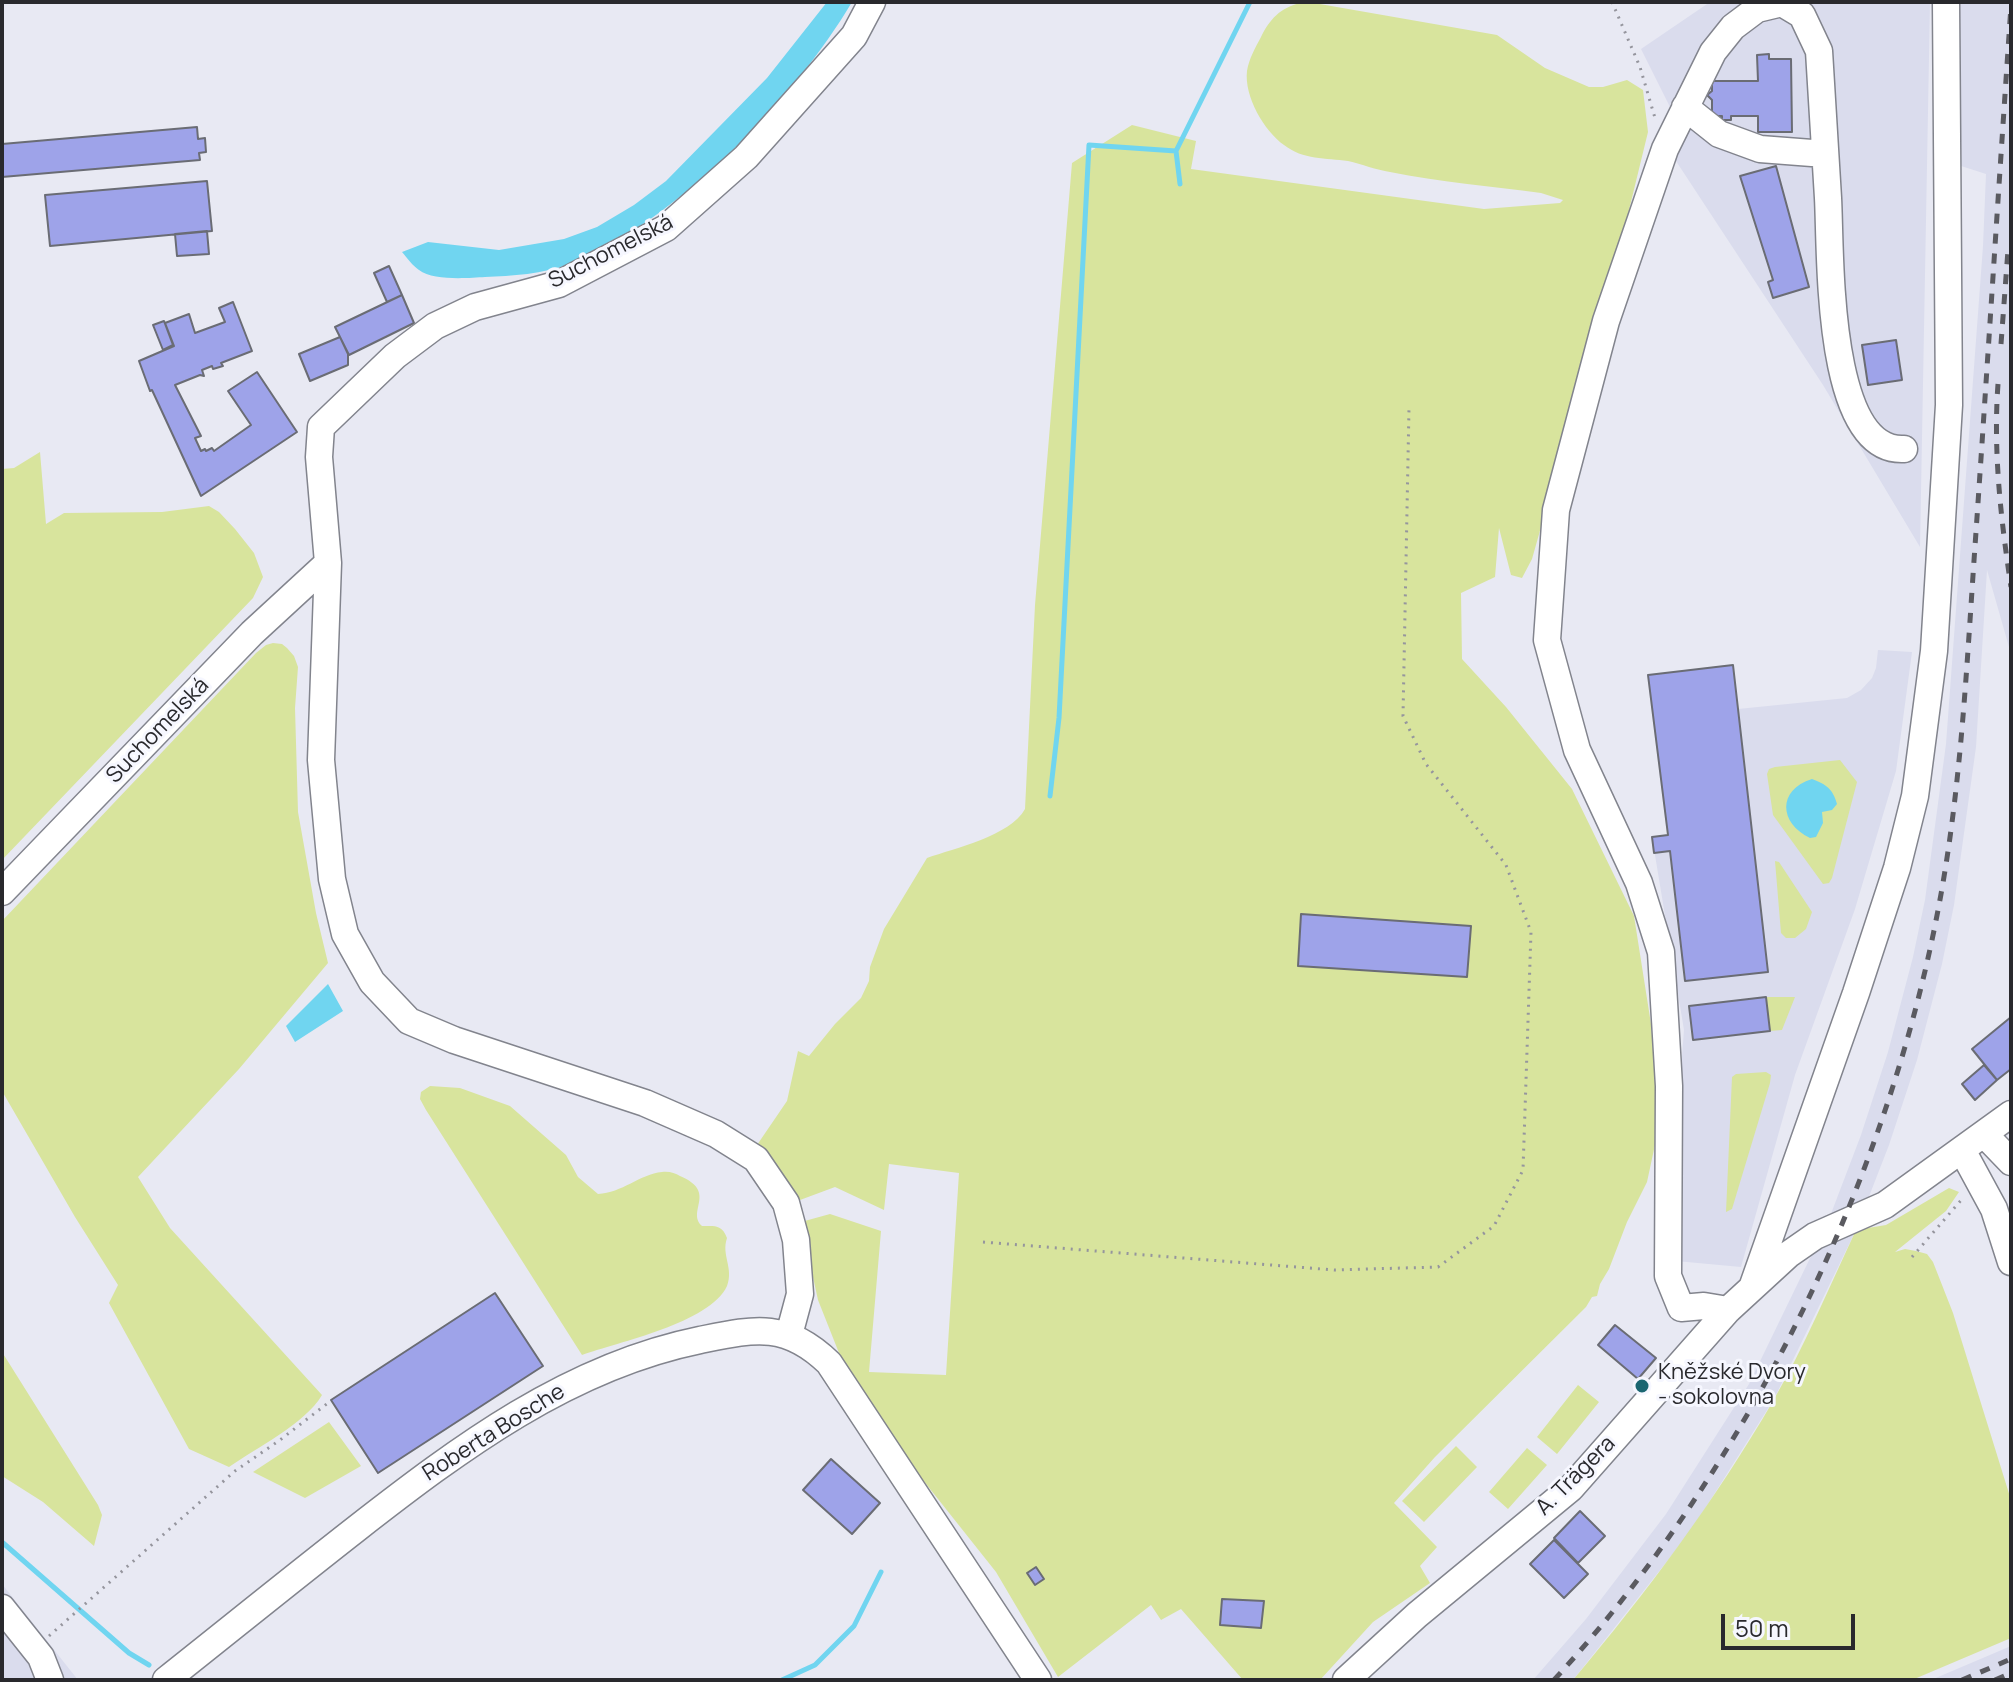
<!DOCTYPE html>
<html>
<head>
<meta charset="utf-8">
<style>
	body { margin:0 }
	#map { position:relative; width:2013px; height:1682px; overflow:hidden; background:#e8e9f3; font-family:Manrope,sans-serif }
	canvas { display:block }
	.frame { position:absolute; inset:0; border:4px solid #29292d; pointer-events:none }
	.scale { position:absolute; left:1721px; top:1614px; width:134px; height:36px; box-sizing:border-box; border:4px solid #29292d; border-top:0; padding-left:10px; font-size:24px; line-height:28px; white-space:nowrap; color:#29292d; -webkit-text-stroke:6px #f6f7ff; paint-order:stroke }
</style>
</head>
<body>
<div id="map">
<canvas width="2013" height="1682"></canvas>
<div class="frame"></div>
<div class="scale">50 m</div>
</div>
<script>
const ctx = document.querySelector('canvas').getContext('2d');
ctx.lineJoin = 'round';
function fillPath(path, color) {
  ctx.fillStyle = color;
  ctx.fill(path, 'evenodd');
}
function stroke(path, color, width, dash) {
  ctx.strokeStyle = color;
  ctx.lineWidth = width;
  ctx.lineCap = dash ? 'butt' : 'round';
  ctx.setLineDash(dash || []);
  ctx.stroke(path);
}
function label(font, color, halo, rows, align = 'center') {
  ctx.font = font + ' Manrope,sans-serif';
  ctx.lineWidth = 6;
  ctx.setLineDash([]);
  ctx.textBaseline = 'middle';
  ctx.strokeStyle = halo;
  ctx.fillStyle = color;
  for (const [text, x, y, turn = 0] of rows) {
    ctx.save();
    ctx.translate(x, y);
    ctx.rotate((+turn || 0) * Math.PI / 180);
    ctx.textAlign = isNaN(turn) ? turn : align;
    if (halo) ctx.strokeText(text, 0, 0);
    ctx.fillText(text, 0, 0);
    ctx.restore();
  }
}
const built = new Path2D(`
	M1710 2H1930L1920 547 1823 385 1674 158 1672 111 1641 49Z
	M1960 2H2011V654L1987 570 1976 747 1954 905 1942 964 1917 1060 1889 1145 1856 1230 1774 1399 1691 1531 1573 1680H1533L1586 1619 1666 1514 1749 1384 1829 1219 1861 1135 1888 1052 1913 957 1925 900 1946 744 1983 246 1986 174 1958 165Z
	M1878 650 1912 652 1896 771 1855 909 1795 1075 1741 1267 1676 1261 1675 1147 1684 1030 1652 837 1668 835 1648 675 1733 665 1738 709 1847 698 1861 690 1872 678 1876 668Z
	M2 1584 78 1680H2Z
	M2011 1646V1680H1931Z`);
const green = new Path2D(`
	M1300 3H1314L1497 35 1545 68 1589 87H1603L1627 80 1643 90 1648 132 1619 251 1532 559 1522 578 1511 575 1499 528 1495 577 1461 593 1462 659 1506 707 1572 789 1634 916 1651 1024 1659 1126 1647 1182 1627 1222 1609 1269 1600 1284 1597 1296 1592 1297 1586 1307 1435 1457 1394 1503 1437 1547 1420 1566 1430 1583 1373 1622 1320 1680H1243L1181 1609 1161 1620 1151 1605 1058 1677 996 1572 911 1465 839 1353 818 1300 801 1222 830 1214 881 1231 869 1372 946 1375 959 1173 889 1164 884 1210 835 1187 800 1200 772 1159 757 1145 787 1101 798 1051 809 1056 835 1024 861 998 869 981 870 967 884 929 927 858C955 848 1010 836 1025 809L1035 605 1072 163 1132 125 1196 141 1191 169 1484 209 1560 203 1563 200 1541 193C1491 186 1439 182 1390 172 1376 170 1362 164 1348 161 1326 158 1303 160 1284 145 1264 131 1244 96 1247 71 1249 59 1255 48 1261 37 1270 19 1280 8 1300 3Z
	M40 452 46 524 64 513 162 512 209 506 219 512 235 529 254 553 263 577 253 598 2 860V469L14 468Z
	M273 643 282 644 287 648 294 656 298 667 295 708 298 812 316 913 328 963 239 1069 138 1177 170 1228 322 1395C305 1424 256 1448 229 1467L189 1449 109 1303 118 1285 75 1217 2 1091V921L256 653 266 645Z
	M1840 760 1857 782 1832 878 1829 883 1823 884 1773 815 1767 774 1769 769 1775 767Z
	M1775 861 1779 862 1812 912 1806 929 1795 938H1786L1781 933Z
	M1766 997H1795L1782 1030 1770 1031Z
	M1766 1072 1771 1075 1770 1083 1732 1209 1726 1212 1732 1077 1736 1074Z
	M430 1086 460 1088 510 1106 566 1155 578 1177 598 1194C622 1193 640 1174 662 1172 669 1171 675 1173 680 1176 718 1192 686 1211 702 1226 714 1226 722 1224 727 1238 721 1255 734 1268 727 1286 710 1323 618 1342 582 1355L426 1110 420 1099 421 1092Z
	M1949 1188 1959 1192 1946 1211 1895 1252 1905 1249 1916 1251 1927 1254 1933 1262 1953 1313 2011 1500V1638L1912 1680H1573C1647 1592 1715 1501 1773 1401 1804 1347 1829 1288 1856 1230L1886 1225Z
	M2 1352 98 1505 102 1515 94 1546 43 1502 2 1476Z
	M1578 1385 1599 1402 1557 1454 1537 1437Z
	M329 1422 361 1466 305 1498 253 1472Z
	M1456 1446 1477 1467 1424 1522 1402 1501Z
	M1527 1448 1547 1465 1508 1509 1489 1492Z`);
const water = new Path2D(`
	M827 2H852C794 100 676 222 569 264 544 274 511 276 485 277 468 278 433 281 419 270 413 266 407 258 402 252L428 242 499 250 564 239 597 227 634 205 666 181 767 78Z
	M1812 779C1826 784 1833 789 1837 804L1832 810 1822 812 1823 823 1816 837 1810 838C1779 823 1777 790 1812 779Z
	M328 984 343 1011 295 1042 286 1026Z`);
const stream = new Path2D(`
	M1176 151 1180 184
	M1050 796 1059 718 1089 145 1176 151 1250 2
	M2 1542 129 1653 149 1665
	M782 1680 815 1665 854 1626 881 1572`);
const building = new Path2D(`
	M1769 54V59H1791L1792 132H1758V116H1731V120H1722V116H1712V100L1707 95 1712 91V81H1758L1757 55Z
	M197 127 198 139 205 138 206 152 199 153 200 160 2 177V144Z
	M1776 166 1809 287 1773 298 1768 282 1773 280 1740 176Z
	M207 181 212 231 50 246 45 195Z
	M207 231 209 254 177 256 175 234Z
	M389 266 402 295 387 302 374 273Z
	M402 295 414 323 349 355 335 327Z
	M233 302 252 351 221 363 223 366 213 369 212 366 202 370 204 376 200 375 175 385 201 436 195 438 201 451 205 449 206 451 212 448 214 451 251 425 228 391 257 372 297 432 201 496 152 390 150 391 139 361 174 346 165 323 189 314 195 333 225 322 219 308Z
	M164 321 173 345 163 350 153 325Z
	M340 337 348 354V365L310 381 299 354Z
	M1896 340 1902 380 1868 385 1862 345Z
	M1733 665 1768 972 1685 981 1670 851 1654 853 1652 837 1668 835 1648 675Z
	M1301 914 1471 926 1467 977 1298 966Z
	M1766 997 1770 1031 1693 1040 1689 1006Z
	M2011 1017V1069L1997 1080 1972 1049Z
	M1984 1065 1997 1080 1975 1100 1962 1084Z
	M495 1293 543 1366 378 1473 331 1400Z
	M1615 1325 1656 1358 1638 1379 1598 1345Z
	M831 1459 880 1503 852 1534 803 1490Z
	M1580 1511 1605 1536 1578 1563 1554 1538Z
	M1554 1540 1588 1574 1564 1598 1530 1564Z
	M1036 1567 1044 1579 1035 1585 1027 1573Z
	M1222 1599 1264 1601 1261 1628 1220 1625Z`);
const path = new Path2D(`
	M1612 2 1640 67 1655 118
	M983 1242 1334 1270 1438 1267 1494 1226 1523 1170 1531 932 1506 865 1426 764 1403 716 1409 408
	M1912 1257 1963 1198
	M49 1636 235 1471 280 1440 328 1403`);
const minor = new Path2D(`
	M1685 107 1719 134 1760 149 1825 154
	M2 892 252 633 328 563
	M1984 1134 2011 1162
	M1962 1150 1994 1209 2011 1262
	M1753 1285 1856 993 1897 868 1915 796 1934 651 1949 405 1946 2
	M1728 1310 1704 1306 1681 1308 1668 1276 1669 1086 1661 952 1639 883 1577 750 1547 640 1556 510 1606 321 1665 149 1713 52 1733 27 1757 9 1782 3 1802 15 1819 51C1822 100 1825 149 1828 198 1831 251 1825 453 1904 449
	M789 1335 800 1294 796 1240 786 1203 756 1159 716 1134 645 1103 454 1040 409 1021 372 982 345 934 332 879 321 760 328 563 319 457 321 427 395 356 435 326 475 307 559 284 666 228 746 157 854 36 872 2
	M2 1608 41 1657 50 1680
	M166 1680C229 1630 292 1579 356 1529 460 1448 568 1367 700 1340 754 1329 786 1321 829 1363L1038 1680
	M1346 1680 1417 1615 1571 1488 1728 1310 1789 1254 1815 1236 1885 1205 2011 1114`);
const rail = new Path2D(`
	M2001 344 2008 250
	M1998 384C1993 452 2001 520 2011 587
	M1554 1680C1745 1472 1887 1183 1939 905 1962 783 1967 657 1976 532 1988 357 1999 181 2011 6
	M1962 1680 2011 1659
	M1995 1680 2011 1673`);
const markers = [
	[1642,1386,8,"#1b6671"]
];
const streetNames = [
	["Suchomelská",611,252,-27],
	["Suchomelská",158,731,-46],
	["Roberta Bosche",494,1433,-32],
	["A. Trägera",1576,1476,-45]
];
const poiNames = [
	["Kněžské Dvory",1658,1373],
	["- sokolovna",1658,1398]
];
fillPath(built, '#dadced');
fillPath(green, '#d8e49d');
fillPath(water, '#70d5f0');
stroke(stream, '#70d5f0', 5);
fillPath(building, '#9ea3e9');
stroke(building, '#6a6c74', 2);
stroke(minor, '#82848d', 29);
stroke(path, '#95959d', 3, [2, 6]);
stroke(minor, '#fff', 26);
stroke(rail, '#5a5a60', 5, [10, 10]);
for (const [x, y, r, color] of markers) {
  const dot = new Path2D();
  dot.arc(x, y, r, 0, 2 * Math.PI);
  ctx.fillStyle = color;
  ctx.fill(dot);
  stroke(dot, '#f6f7ff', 3);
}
label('22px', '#29292d', '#f6f7ff', streetNames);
label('22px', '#29292d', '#f6f7ff', poiNames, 'left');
</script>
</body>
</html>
